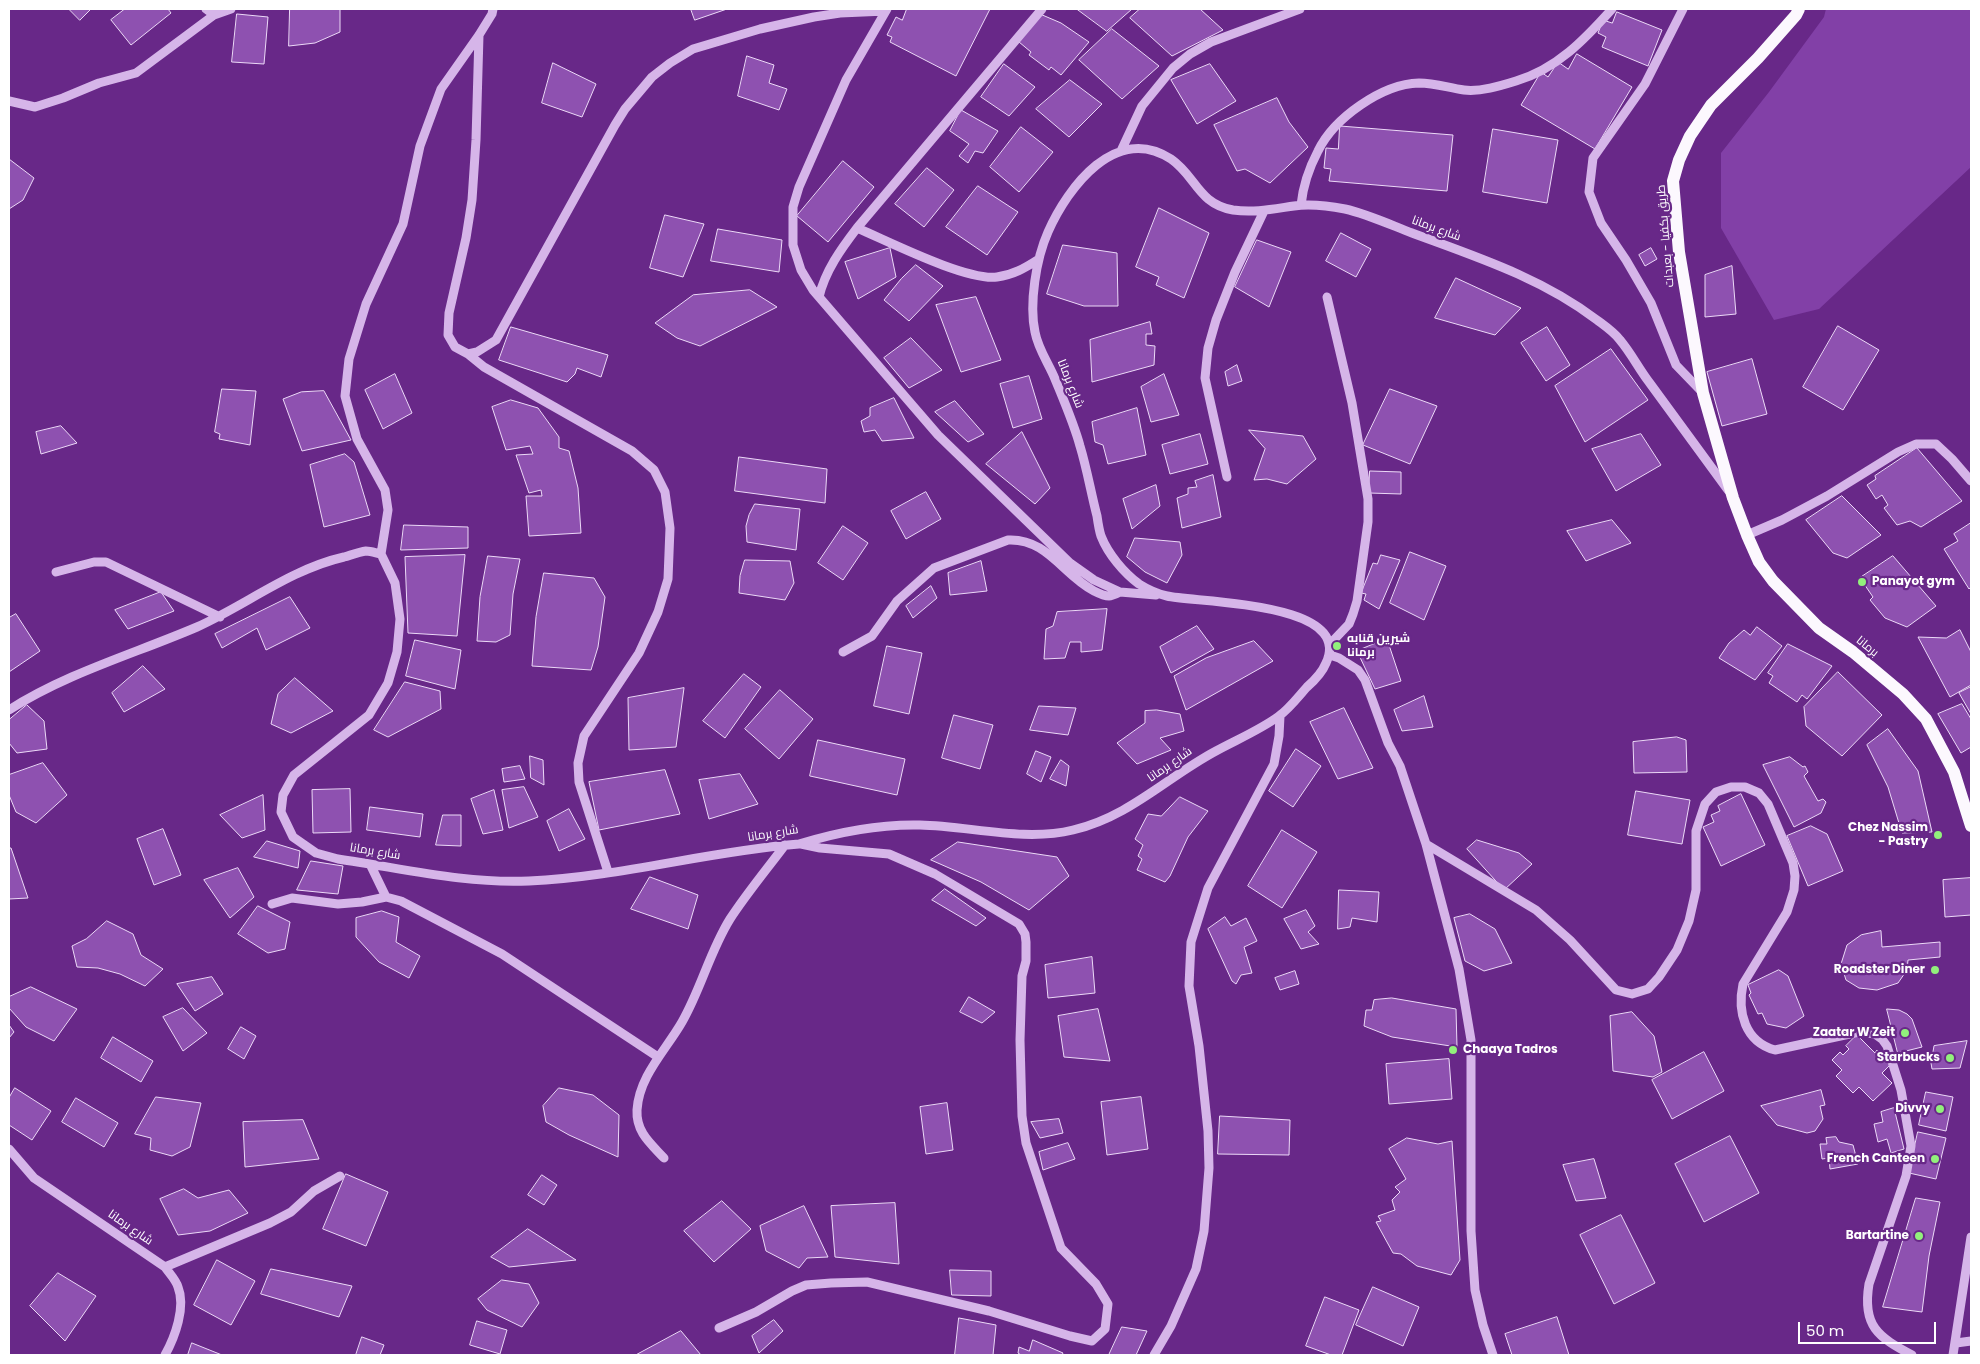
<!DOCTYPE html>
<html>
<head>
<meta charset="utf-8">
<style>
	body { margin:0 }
	#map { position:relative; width:1980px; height:1364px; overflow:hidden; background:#682888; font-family:Poppins,sans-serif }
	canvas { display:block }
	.frame { position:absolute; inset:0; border:10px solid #fff; pointer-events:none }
	.scale { position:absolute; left:1798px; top:1322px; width:138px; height:22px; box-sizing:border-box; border:2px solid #fff; border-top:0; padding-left:6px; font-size:15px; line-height:18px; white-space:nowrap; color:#fff; -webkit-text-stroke:4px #682888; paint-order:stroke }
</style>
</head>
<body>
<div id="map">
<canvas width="1980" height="1364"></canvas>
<div class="frame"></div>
<div class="scale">50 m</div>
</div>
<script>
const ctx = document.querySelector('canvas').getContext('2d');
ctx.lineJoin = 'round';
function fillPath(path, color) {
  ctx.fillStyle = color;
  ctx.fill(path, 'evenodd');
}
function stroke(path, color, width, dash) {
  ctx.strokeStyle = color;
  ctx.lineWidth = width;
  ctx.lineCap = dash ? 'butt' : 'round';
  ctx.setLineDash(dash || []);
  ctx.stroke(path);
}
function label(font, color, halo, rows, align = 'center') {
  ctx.font = font + ' Poppins,Cairo,sans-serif';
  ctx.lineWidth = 4.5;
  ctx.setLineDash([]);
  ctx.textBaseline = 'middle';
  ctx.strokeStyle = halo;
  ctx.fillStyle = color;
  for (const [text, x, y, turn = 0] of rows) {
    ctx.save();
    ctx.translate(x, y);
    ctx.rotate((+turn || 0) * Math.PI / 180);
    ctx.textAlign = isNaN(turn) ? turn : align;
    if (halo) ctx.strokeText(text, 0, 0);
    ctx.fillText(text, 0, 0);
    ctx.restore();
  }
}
const green = new Path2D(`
	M1826 9H1971V167L1819 309 1774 320 1721 228V153L1769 92 1824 17Z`);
const building = new Path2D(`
	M69 9H91L80 20Z
	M125 9H168L171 13 131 45 111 20Z
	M290 9H340V32L315 43 289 46Z
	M691 9H727L695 20Z
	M907 9H990L956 76 890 42 892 37 887 35 896 17 902 20Z
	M1077 9H1132L1107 31Z
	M1140 9H1200L1223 30 1172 56 1130 18Z
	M1617 12 1662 30 1648 66 1602 47 1606 37 1598 33 1603 20 1612 23Z
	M237 14 268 17 264 64 232 62Z
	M1040 14 1061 23 1089 42 1061 75 1051 67 1049 70 1029 55 1031 52 1019 42Z
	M1112 29 1159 66 1122 99 1079 60Z
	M1577 54 1632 87 1595 149 1521 105 1541 72 1548 77 1558 62 1568 69Z
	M747 56 774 65 769 83 787 89 779 110 738 96Z
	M553 63 596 84 582 117 542 103Z
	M1004 64 1035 87 1009 116 981 97Z
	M1210 64 1236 101 1197 124 1171 80Z
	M1070 80 1102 104 1069 137 1036 109Z
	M1277 98 1289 122 1308 147 1270 183 1245 169 1237 171 1214 125Z
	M961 110 998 131 983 153 975 151 968 163 959 156 969 144 950 131Z
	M1340 126 1453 135 1447 191 1329 181 1331 169 1324 168 1326 148 1338 149Z
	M1021 127 1053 152 1019 192 990 167Z
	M1493 129 1558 140 1547 203 1483 192Z
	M9 159 34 178 23 200 9 209Z
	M843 161 874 187 828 242 797 216Z
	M927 168 954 190 924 227 895 204Z
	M978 186 1018 212 987 255 946 227Z
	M1159 208 1209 233 1184 298 1156 285 1159 277 1136 267Z
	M665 215 704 224 683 277 650 268Z
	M718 229 782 240 779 272 711 261Z
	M1341 233 1371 249 1356 277 1326 261Z
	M1257 240 1291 252 1269 307 1235 287Z
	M1063 245 1117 253 1118 306H1084L1047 294Z
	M890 248 896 277 858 299 845 262Z
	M1651 248 1657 259 1645 266 1639 255Z
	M916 265 943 286 909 321 884 300 901 279Z
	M1732 266 1736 314 1705 317V275Z
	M1456 278 1521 308 1495 335 1435 318Z
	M750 290 777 307 700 346 677 338 655 323 693 295Z
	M976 297 1001 360 961 372 936 305Z
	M1150 322 1152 334H1146V345L1155 346 1154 365 1092 382 1090 340Z
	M1838 326 1879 350 1843 410 1803 387Z
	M511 327 608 355 601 377 577 368 575 374 567 382 499 360Z
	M1547 327 1570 365 1546 381 1521 343Z
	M911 338 942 370 909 388 884 358Z
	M1611 349 1648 400 1585 442 1555 386Z
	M1752 359 1767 414 1722 426 1707 372Z
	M1237 365 1242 381 1228 386 1225 372Z
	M395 374 412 413 383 429 365 390Z
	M1164 374 1179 415 1151 422 1141 387Z
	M1029 376 1042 419 1013 428 1000 384Z
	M222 389 256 391 250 445 219 439 220 434 215 432Z
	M1390 389 1437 406 1410 464 1363 445Z
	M324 391 351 440 302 451 283 399 301 392Z
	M894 398 914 438 882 441 875 430 864 432 861 421 870 416V408Z
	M511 400 538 408 559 437V448L569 451 578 488 581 533 529 536 526 496H542L541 490 529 493 516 455 533 454 530 446 506 450 492 407Z
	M955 401 984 434 968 442 935 412Z
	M1137 408 1146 455 1108 464 1103 445 1095 442 1092 422Z
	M61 426 77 443 41 454 36 432Z
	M1249 430 1303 436 1316 459 1287 484 1267 479 1254 480 1265 449Z
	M1022 432 1050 488 1035 504 986 464Z
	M1200 434 1208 464 1170 474 1162 445Z
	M1641 434 1661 465 1616 491 1592 449Z
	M1917 448 1962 501 1921 527 1910 521 1897 525 1884 508 1888 505 1882 495 1876 499 1867 485 1876 479 1875 476Z
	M345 454 354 462 370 515 324 527 310 465Z
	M739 457 827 469 825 503 735 491Z
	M1370 471 1401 472V494L1369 493Z
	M1213 475 1221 517 1182 528 1177 498 1188 494V488L1197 487 1195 481Z
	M1156 485 1160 506 1132 529 1123 499Z
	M926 492 941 519 906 539 891 511Z
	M1842 496 1881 535 1847 558 1833 553 1806 520Z
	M755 504 800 509 796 550 747 542 746 526 749 515Z
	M1612 520 1631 543 1586 561 1567 531Z
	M1971 523V587L1969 589 1944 549 1958 541 1954 534Z
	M404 525 468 527V548L401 550Z
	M843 526 868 543 843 580 818 563Z
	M1135 538 1180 542 1182 555 1167 583 1145 572 1127 557Z
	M1410 552 1446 566 1424 620 1390 603Z
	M465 555 457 636 408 633 405 557Z
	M1381 555 1400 560 1379 609 1364 600 1366 594 1361 593 1373 563 1377 564Z
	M488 556 520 559 513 594 510 635 496 642 477 641 480 597Z
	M1893 556 1936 606 1907 627 1885 618 1870 600 1873 597 1860 578Z
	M745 560 790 561 794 583 785 600 739 593 740 576Z
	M981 561 987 591 950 595 948 573Z
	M544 573 594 578 605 597 598 647 591 670 532 666 536 617Z
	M931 586 937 598 913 618 906 606Z
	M161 592 174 611 128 629 115 610Z
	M290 597 310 628 266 650 257 628 222 648 215 634Z
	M1107 609 1102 650 1081 652V642H1070L1065 658 1044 659 1046 629 1053 626 1057 612Z
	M16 614 40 651 9 672V618Z
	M1197 626 1214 649 1171 673 1160 647Z
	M1757 627 1782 646 1755 680 1719 658 1729 643 1744 630 1750 635Z
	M1960 630 1971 652V685L1950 697 1918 637 1946 638Z
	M1387 639 1401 681 1375 689 1357 651Z
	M415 640 461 650 455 689 406 676Z
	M1254 641 1273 661 1186 710 1174 676 1206 658Z
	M1788 644 1832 666 1807 699 1802 695 1797 702 1769 683 1773 676 1768 673Z
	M887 646 922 653 909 714 874 706Z
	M143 666 165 689 124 712 112 693Z
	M1838 672 1882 715 1842 756 1806 726 1804 707Z
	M744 674 761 687 725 738 703 721Z
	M295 678 333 711 291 733 271 724 278 694Z
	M405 682 440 691 441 709 388 737 374 730Z
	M1971 687V714L1959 693Z
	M684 688 676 747 629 750 628 698Z
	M780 690 813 719 779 759 745 729Z
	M1424 696 1433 727 1402 731 1394 710Z
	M1962 704 1971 719V747L1961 753 1938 714Z
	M27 705 44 721 47 749 17 753 9 743V720Z
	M1039 706 1076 708 1068 735 1030 730Z
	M1344 708 1373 768 1338 779 1310 722Z
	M1157 710 1180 714 1184 731 1160 738 1171 750 1137 764 1117 743 1145 723V711Z
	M954 715 993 725 980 769 942 758Z
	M1888 729 1918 771 1932 832 1902 833 1888 787 1867 745Z
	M1677 737 1686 740 1687 772 1634 773 1633 742Z
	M818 740 905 759 897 795 810 776Z
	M1296 749 1321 766 1293 807 1269 791Z
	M1036 751 1051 757 1041 782 1027 774Z
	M530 756 543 760 544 785 531 778Z
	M1790 757 1803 767 1805 766 1808 772 1804 776 1818 801 1823 799 1826 802 1821 813 1794 827 1763 765Z
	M1061 760 1069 766 1066 786 1050 779Z
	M43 763 67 795 36 823 16 812 9 795V775Z
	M520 766 525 779 504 782 502 769Z
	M665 770 680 814 599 830 589 782Z
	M740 774 758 804 709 819 699 780Z
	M524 787 538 817 509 828 502 790Z
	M350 789 351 832 313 833 312 790Z
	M494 790 503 830 483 834 471 799Z
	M1636 791 1690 800 1682 844 1628 835Z
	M1741 794 1765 845 1721 866 1703 827 1714 822 1711 815 1720 811 1718 806Z
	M263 795 265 830 242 838 220 815Z
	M1180 797 1208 811 1188 837 1170 876 1165 882 1137 870 1142 859 1138 856 1143 845 1135 839 1148 814 1161 816Z
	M370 807 423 814 420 837 367 830Z
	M569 809 585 839 559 851 547 821Z
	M443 815H461V846L436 845Z
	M1811 826 1827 834 1843 871 1808 886 1787 836Z
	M163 829 181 875 154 885 137 839Z
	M1282 830 1317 852 1282 908 1248 886Z
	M1477 840 1519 853 1532 864 1504 890 1467 849Z
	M267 841 300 851 298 868 254 857Z
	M958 842 1057 857 1069 876 1029 910 981 882 931 860Z
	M9 848H11L28 898 9 899Z
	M311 861 343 866 338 894 297 890Z
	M238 868 254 897 230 918 204 880Z
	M650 877 698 895 688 929 631 909Z
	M1971 878V915L1945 917 1943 880Z
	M945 889 986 918 976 926 932 900Z
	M1339 890 1379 892 1377 922 1352 918 1350 927 1338 929Z
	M258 906 290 922 285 949 268 953 238 934Z
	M1306 910 1315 926 1308 932 1319 944 1301 949 1284 919Z
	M382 911 399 917 396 942 420 956 409 978 379 962 356 937V918Z
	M1470 914 1495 929 1512 963 1484 971 1465 961 1454 918Z
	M1225 917 1231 926 1246 918 1257 941 1244 947 1252 973 1241 975 1236 984 1232 981 1208 929Z
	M107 921 133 934 141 955 163 969 145 986 120 974 98 968 77 967 72 946 86 939Z
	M1881 931 1882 947 1940 942V957L1908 960 1907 970 1898 983 1877 990 1859 988 1846 980 1841 964 1847 945 1861 935Z
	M1092 957 1095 993 1048 998 1045 965Z
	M1779 970 1788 976 1804 1016 1786 1028 1767 1024 1762 1013 1758 1014 1749 995 1751 993 1748 985Z
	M1295 971 1299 984 1280 990 1275 978Z
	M212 977 223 994 195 1011 177 984Z
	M31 987 77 1009 54 1041 26 1027 9 1008V997Z
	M969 997 995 1012 982 1023 960 1012Z
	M1392 998 1456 1009 1457 1047 1392 1037 1364 1026 1366 1010H1372L1374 1000Z
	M183 1008 207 1033 183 1051 163 1017Z
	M1098 1009 1110 1061 1064 1057 1058 1016Z
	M1887 1009 1899 1010 1907 1014 1912 1019 1922 1047 1898 1053Z
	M1632 1012 1654 1036 1662 1072 1653 1077 1613 1071 1610 1016Z
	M9 1025 14 1032 9 1038Z
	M241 1027 256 1036 244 1059 228 1049Z
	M1857 1035 1875 1053 1877 1050 1891 1064 1882 1073 1892 1083 1873 1101 1859 1087 1853 1093 1836 1076 1842 1070 1832 1060 1840 1052 1843 1055 1849 1049 1846 1046Z
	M113 1037 153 1061 141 1082 101 1058Z
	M1967 1041 1960 1068 1932 1069 1931 1063 1934 1046Z
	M1704 1052 1724 1091 1672 1119 1652 1080Z
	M1449 1059 1452 1099 1389 1104 1386 1064Z
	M15 1088 51 1111 32 1140 9 1125V1098Z
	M559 1088 593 1095 619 1115 618 1157 569 1135 546 1122 543 1106Z
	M1821 1090 1825 1105 1820 1106 1823 1119 1815 1131 1807 1133 1777 1125 1761 1106Z
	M1926 1092 1953 1097 1946 1131 1919 1125Z
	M156 1097 201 1103 190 1147 172 1156 150 1150 151 1138 135 1134Z
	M1141 1097 1148 1149 1107 1155 1101 1102Z
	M76 1098 118 1123 104 1147 62 1122Z
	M947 1103 953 1150 926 1154 920 1107Z
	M1894 1108 1904 1149 1891 1153 1887 1139 1878 1142 1874 1124 1883 1122 1881 1112Z
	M1220 1116 1290 1120 1289 1155 1218 1154Z
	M1059 1119 1063 1133 1040 1138 1031 1122Z
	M303 1120 319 1159 245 1167 243 1122Z
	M1918 1132 1946 1138 1936 1179 1909 1173Z
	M1730 1136 1759 1193 1704 1222 1675 1164Z
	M1836 1137 1839 1142 1853 1145 1858 1164 1830 1169 1829 1158 1822 1159 1820 1144H1827L1826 1138Z
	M1407 1138 1438 1144 1452 1141 1460 1260 1451 1275 1417 1266 1401 1254 1393 1253 1376 1222 1381 1221 1378 1216 1395 1210 1392 1200 1400 1192 1395 1187 1406 1179 1389 1149Z
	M1068 1143 1075 1159 1043 1170 1039 1152Z
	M1594 1159 1606 1198 1576 1201 1563 1165Z
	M346 1174 388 1192 366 1246 323 1229Z
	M542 1175 557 1185 544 1205 528 1195Z
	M184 1189 198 1198 229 1190 248 1213 210 1231 178 1235 160 1199Z
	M1916 1198 1940 1202 1929 1256 1922 1312 1883 1307Z
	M722 1201 751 1229 714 1262 684 1231Z
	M895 1203 899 1264 835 1257 831 1206Z
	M804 1206 828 1257 807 1258 799 1268 766 1251 760 1226Z
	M1621 1215 1655 1283 1614 1304 1580 1235Z
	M528 1229 576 1260 509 1267 491 1257Z
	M217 1260 255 1281 231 1325 194 1305Z
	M271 1269 352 1286 339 1317 261 1294Z
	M950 1270 991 1271V1296L952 1295Z
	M58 1273 96 1296 65 1341 30 1306Z
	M502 1280 529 1284 539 1303 522 1327 487 1310 478 1299Z
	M1373 1287 1419 1307 1403 1346 1356 1325Z
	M1325 1297 1359 1310 1342 1355H1331L1306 1346Z
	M1557 1317 1569 1355H1512L1505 1334Z
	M959 1318 996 1325 993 1355H955Z
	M774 1320 783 1331 759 1353 752 1336Z
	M477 1321 507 1330 500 1354 470 1345Z
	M1122 1327 1147 1331 1136 1355H1109Z
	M681 1331 701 1355H636Z
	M362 1337 384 1345 380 1355H356Z
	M1033 1340 1063 1353 1062 1355H1021L1018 1353 1019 1347 1029 1351Z
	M192 1343 222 1355H188Z`);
const minor = new Path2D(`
	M206 9 214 15
	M887 9 846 80 799 187 793 207V245L801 270 813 290 938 435 1070 563 1094 580 1120 592 1156 595
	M1683 9 1645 84 1593 158 1589 192 1601 223 1626 260 1651 303 1676 365 1703 393
	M479 35 476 140 472 200 466 238 449 313 448 335 455 347 468 354 477 352 496 340 615 125 625 109 652 77 670 63 693 49 760 29 814 17 840 13 886 11
	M9 101 35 107 63 98 99 83 136 73 214 15 231 9
	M1121 151 1142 106 1173 68 1190 54 1211 42 1300 9
	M1301 205C1303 186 1309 168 1318 151 1334 118 1382 84 1419 83 1435 83 1449 88 1464 90 1480 92 1500 86 1516 81 1557 69 1585 39 1612 9
	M857 228C888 241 966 281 997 277 1013 275 1025 268 1039 259
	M819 297C825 271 841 249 857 228L1042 9
	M1327 297 1352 403 1368 499V522L1357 601 1353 614 1349 624 1329 645
	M468 354 484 367 632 451 654 470 665 492 670 528 668 579 658 612 639 653 584 736 578 763 579 782 608 872
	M1227 477 1205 378 1208 348 1216 320 1235 272 1264 211
	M1747 535 1782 520 1827 496 1898 452 1916 444H1936L1952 459 1971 481
	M381 554 388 510 385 490 357 439 345 396 349 359 366 304 403 224 420 146 441 89 479 35 492 14 493 9
	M56 572 94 562H106L220 617
	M843 652 872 636 897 601 934 568 1008 540C1047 538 1063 575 1094 591 1098 593 1104 596 1109 596 1112 596 1116 594 1120 592
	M1330 655 1339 658 1358 670 1365 680 1388 743 1400 766 1426 844 1459 969 1471 1040V1231L1475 1290 1483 1325 1493 1355
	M9 710C67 673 134 654 197 627 246 605 291 569 344 557 351 555 359 552 366 551 371 551 376 553 381 554L395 583 400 619 397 652 388 683 369 715 294 775 283 795 281 812 293 837 316 853 338 859C401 868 465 884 529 881 620 877 709 851 799 844 838 832 879 824 920 825 970 826 1024 842 1073 830 1129 817 1167 777 1216 751 1236 740 1260 730 1279 716 1289 709 1298 697 1307 687 1315 680 1322 673 1326 663 1355 601 1197 603 1167 596 1158 594 1147 589 1139 584 1124 573 1108 554 1101 536 1099 530 1098 523 1097 516 1091 493 1087 469 1080 446 1074 424 1064 401 1055 379 1049 364 1038 349 1035 332 1029 304 1036 259 1048 232 1068 187 1116 123 1171 159 1196 176 1198 204 1233 210 1254 213 1273 209 1294 206 1309 204 1329 206 1345 209 1367 214 1391 225 1412 233 1477 257 1542 278 1597 320 1605 326 1614 332 1620 340 1631 353 1639 369 1649 382 1675 418 1702 454 1728 490
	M1426 844 1536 910 1570 940 1616 990 1632 994 1648 989 1659 977 1677 950 1689 921 1696 890V831L1705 804 1716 792 1731 787H1745L1759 793 1768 804 1793 863 1795 876 1794 890 1787 912 1743 984C1737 1012 1745 1042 1775 1050L1859 1032 1875 1034 1882 1039 1887 1046 1901 1090 1911 1146 1906 1176 1869 1284C1862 1326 1878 1337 1912 1355
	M370 864 386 897
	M272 904 292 898 338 904 362 902 386 897 401 901 502 954 658 1057
	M9 1149 34 1178 165 1267C169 1273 176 1280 178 1287 186 1307 175 1337 165 1355
	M664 1158C650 1143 636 1132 637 1110 639 1076 666 1050 682 1022 701 989 710 951 730 919 747 893 767 869 785 845
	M165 1267 270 1223 291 1212 314 1191 340 1176
	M719 1328 756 1312 792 1291 806 1285 831 1283 867 1282 989 1311 1070 1336 1092 1341 1105 1329 1108 1304 1096 1284 1061 1248 1026 1143 1022 1116 1020 1040 1022 976 1026 961V942L1025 934 1019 924 935 874 889 854 820 848 801 844
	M1956 1343 1971 1341
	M1154 1355 1171 1326 1196 1269 1204 1231 1209 1168 1208 1131 1199 1046 1189 986 1191 942 1208 888 1274 764 1279 736 1280 716
	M1953 1355 1971 1237`);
const major = new Path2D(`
	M1799 9 1796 15 1758 58 1711 105 1690 136 1679 160 1673 181 1679 252 1703 393 1733 498 1747 535 1759 562 1773 581 1819 628 1853 652 1903 694 1926 719 1954 772 1971 826`);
const markers = [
	[1862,582,5,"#92f07c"],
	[1337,646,5,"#92f07c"],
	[1938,835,5,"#92f07c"],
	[1935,970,5,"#92f07c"],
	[1905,1033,5,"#92f07c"],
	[1453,1050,5,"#92f07c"],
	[1950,1058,5,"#92f07c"],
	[1940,1109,5,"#92f07c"],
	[1935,1159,5,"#92f07c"],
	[1919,1236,5,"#92f07c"]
];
const streetNames = [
	["شارع برمانا",1436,229,20],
	["طريق بكفيا - بعبدات",1666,236,-95],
	["شارع برمانا",1070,384,68],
	["برمانا",1867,647,39],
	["شارع برمانا",1170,765,-35],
	["شارع برمانا",773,834,-9],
	["شارع برمانا",375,852,9],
	["شارع برمانا",130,1228,35]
];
const poiNames = [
	["Panayot gym",1872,582,"left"],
	["شيرين قنابه",1347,639,"left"],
	["برمانا",1347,653,"left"],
	["Chez Nassim",1928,828],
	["- Pastry",1928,842],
	["Roadster Diner",1925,970],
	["Zaatar W Zeit",1895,1033],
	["Chaaya Tadros",1463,1050,"left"],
	["Starbucks",1940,1058],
	["Divvy",1930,1109],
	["French Canteen",1925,1159],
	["Bartartine",1909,1236]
];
fillPath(green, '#8240a7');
fillPath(building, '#8e51b0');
stroke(building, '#ecd9f7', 1);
stroke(minor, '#d6b5e9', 9);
stroke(major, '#fcf8fe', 12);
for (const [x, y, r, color] of markers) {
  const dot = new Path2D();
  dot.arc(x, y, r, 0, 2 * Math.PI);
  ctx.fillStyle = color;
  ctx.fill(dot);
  stroke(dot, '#682888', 2);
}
label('12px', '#fff', '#682888', streetNames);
label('bold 12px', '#fff', '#682888', poiNames, 'right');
</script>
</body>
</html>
